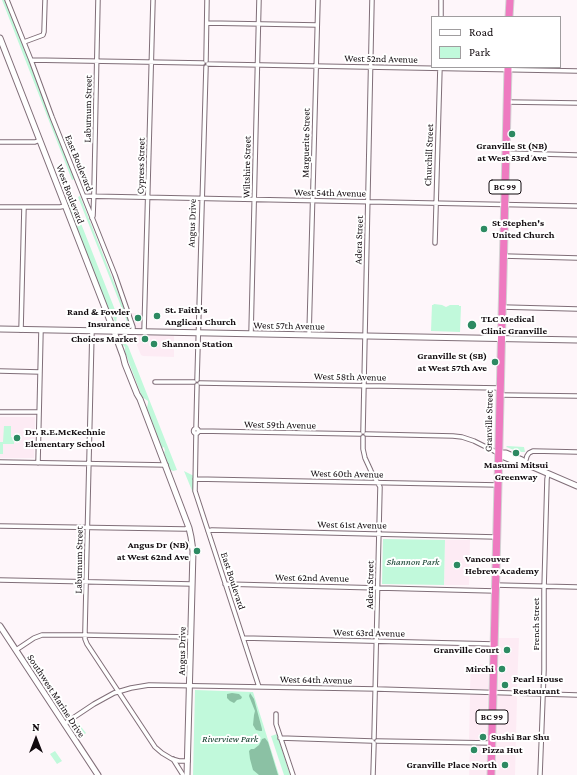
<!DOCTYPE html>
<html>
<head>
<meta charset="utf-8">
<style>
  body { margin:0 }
  #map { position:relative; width:577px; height:775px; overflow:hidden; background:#fef6fa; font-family:"Crimson Pro",serif }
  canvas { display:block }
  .legend { position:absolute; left:431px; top:16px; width:130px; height:52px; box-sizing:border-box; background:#fff; border:1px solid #a09d9f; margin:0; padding:5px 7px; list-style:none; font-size:12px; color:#110a0e }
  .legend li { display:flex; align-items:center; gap:8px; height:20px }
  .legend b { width:20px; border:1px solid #a09d9f }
  .north { position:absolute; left:16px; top:719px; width:40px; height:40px; -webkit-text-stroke:3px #fff; paint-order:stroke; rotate:0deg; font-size:11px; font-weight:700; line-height:16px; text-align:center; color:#110a0e }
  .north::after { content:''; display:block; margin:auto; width:14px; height:18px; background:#110a0e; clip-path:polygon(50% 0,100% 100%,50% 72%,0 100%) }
</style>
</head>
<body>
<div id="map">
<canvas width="577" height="775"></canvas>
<ul class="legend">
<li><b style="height:5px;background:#fff"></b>Road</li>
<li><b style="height:11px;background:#c1f9db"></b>Park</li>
</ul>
<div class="north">N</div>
</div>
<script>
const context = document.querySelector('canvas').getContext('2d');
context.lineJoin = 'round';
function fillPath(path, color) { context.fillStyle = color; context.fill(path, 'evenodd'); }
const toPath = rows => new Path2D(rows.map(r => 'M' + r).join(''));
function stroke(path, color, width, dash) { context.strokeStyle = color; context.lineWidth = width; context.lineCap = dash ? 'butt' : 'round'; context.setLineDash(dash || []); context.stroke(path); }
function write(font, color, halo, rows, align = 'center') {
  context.font = font + ' "Crimson Pro",serif'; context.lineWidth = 4; context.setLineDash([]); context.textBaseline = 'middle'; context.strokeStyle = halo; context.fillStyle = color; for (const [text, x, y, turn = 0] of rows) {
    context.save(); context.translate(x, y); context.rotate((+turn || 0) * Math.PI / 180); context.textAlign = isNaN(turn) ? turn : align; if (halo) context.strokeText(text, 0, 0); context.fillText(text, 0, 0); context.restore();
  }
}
fillPath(toPath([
  [131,313,143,313,143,328,141,329,137,329,136,328],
  [138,334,143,334,145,335,174,336,174,357,143,356,141,355,134,338,135,335],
  [0,417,35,417,34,458,0,458],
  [445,540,470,540,469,585,444,585],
  [499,638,519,638,517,688,516,690,499,690,498,689],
  [471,664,489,665,488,687,488,689,470,689],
  [470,695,486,695,488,697,487,738,486,740,470,740,469,739],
  [499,695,516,696,517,698,515,775,495,775,497,698],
  [470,746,485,746,487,747,487,775,469,775]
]), '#fdebf4');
fillPath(toPath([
  [2,0,5,0,75,179,72,180],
  [80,196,130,323,128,324,78,197],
  [69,198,71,198,117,315,116,324,111,312,110,313,72,216,70,214,67,206,68,204,66,199],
  [434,304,442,305,446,307,450,305,459,305,459,306,461,306,460,332,431,331,432,305,433,305],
  [120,338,128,346,177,470,173,471,169,469,164,452,165,451,164,447,162,448,147,408,148,403,148,401,142,397,125,352,125,347,122,344],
  [4,426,11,426,11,437,14,438,14,444,3,444,3,454,0,454,0,442,3,442],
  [507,446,524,447,525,452,518,452,509,448,506,447],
  [184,471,194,476,194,493,193,493],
  [383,539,445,540,444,585,382,584],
  [195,690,253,692,279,775,193,775],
  [78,723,86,733,81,737,74,726],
  [277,734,290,775,284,775,271,736],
  [55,751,62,761,57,764,50,754]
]), '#c1f9db');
fillPath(toPath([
  [232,693,239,694,242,697,241,699,237,700,234,703,230,701,227,698,227,694],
  [250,693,254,699,262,729,262,731,260,731,256,730,253,725,254,715,255,711,249,696],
  [265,738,268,742,278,775,259,775,253,770,250,759,249,751,251,749,254,749,259,745,262,739]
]), '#8bc1a4');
const street = toPath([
  [7,0,31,60,52,117,115,275,133,327,133,332],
  [441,17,441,0],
  [207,23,317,25],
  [24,42,43,35,44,32,45,0],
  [31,60,203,63],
  [206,61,207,0],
  [208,64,577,71],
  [507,102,577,103],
  [0,142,35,142,40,140],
  [506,153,577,155],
  [84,196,577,206],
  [0,207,60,207,65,206],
  [92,218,93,216,94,191,98,0],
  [435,243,440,67],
  [503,256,577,258],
  [502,307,577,309],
  [21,330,24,207],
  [92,331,85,630,85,639,87,644,155,747,162,753,172,759,179,761,188,761],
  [144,332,153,0],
  [251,334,259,0],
  [309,335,318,0],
  [0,371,40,372],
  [197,380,206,67],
  [155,382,194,382],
  [200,383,500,388],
  [501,395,577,396],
  [0,412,39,412],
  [196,428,197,385],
  '193.5 431a2.5 2.5 0 1 1 5 0a2.5 2.5 0 1 1-5 0Z',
  [199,431,360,434],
  [363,432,372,0],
  [196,433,195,491,259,687],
  [366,434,453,436,462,437,474,441,498,453],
  [363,437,363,449,365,458,371,471,380,487,374,738],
  [0,462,166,465],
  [38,463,41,330],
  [525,463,527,456,529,453,533,451,577,452],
  [195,479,498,485],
  [0,526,185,529,189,528],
  [208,531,212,530,496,537],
  [0,580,192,584],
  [225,584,495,591],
  [495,585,577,587],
  [243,638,494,644],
  [16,650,34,638,42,635,81,635,191,637],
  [276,714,276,724,293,775],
  [64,724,94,704,114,693,131,688,149,685,377,689,577,695],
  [280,738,372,741],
  [377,741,491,743],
  [173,759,183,775],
  [373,775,374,743],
  [540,775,544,670,544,590,547,479,548,474]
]);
const secondary = toPath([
  [0,38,112,326,123,356,125,364,137,394,140,399,189,528,191,537,193,551,187,775],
  [0,329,577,340],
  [498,453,504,457,521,464,526,464,577,486],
  [499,453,506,453,522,460,525,463],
  [0,626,98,775]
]);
const highway = toPath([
  [509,17,510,0],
  [491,775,508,67]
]);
stroke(street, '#806e78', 5.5);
stroke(secondary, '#806e78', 7);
stroke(highway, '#d4d3d4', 9);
stroke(street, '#fff', 3.5);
stroke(secondary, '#fff', 5);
stroke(highway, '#ee7ac0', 7);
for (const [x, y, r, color] of [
  [512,134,4,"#2d8a62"],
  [484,229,4,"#2d8a62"],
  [157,316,4,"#2d8a62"],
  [138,318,4,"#2d8a62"],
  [472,325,5,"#2d8a62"],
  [145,339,4,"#2d8a62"],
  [154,344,4,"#2d8a62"],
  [495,362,4,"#2d8a62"],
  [17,438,4,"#2d8a62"],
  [516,453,4,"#2d8a62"],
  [197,551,4,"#2d8a62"],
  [457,565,4,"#2d8a62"],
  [507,650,4,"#2d8a62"],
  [502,669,4,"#2d8a62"],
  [505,685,4,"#2d8a62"],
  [483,737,4,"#2d8a62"],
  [474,750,4,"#2d8a62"],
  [505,765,4,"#2d8a62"]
]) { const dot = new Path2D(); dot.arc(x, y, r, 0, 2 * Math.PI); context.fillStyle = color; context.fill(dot); stroke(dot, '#fff', 1.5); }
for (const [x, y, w] of [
  [505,187,32],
  [492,717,32]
]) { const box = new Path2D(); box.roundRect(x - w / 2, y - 7, w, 14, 3); context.fillStyle = '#fff'; context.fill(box); stroke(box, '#110a0e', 1); }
write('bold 9px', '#110a0e', null, [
  ["BC 99",505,187],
  ["BC 99",492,717]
]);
write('10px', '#110a0e', '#fff', [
  ["West 52nd Avenue",381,59,1],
  ["Laburnum Street",88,109,-89],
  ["Marguerite Street",306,143,-89],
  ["Churchill Street",429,155,-88],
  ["East Boulevard",79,163,68],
  ["Cypress Street",141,166,-89],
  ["Wiltshire Street",247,167,-89],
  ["West 54th Avenue",330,193,1],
  ["West Boulevard",70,194,69],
  ["Angus Drive",192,223,-88],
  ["Adera Street",359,240,-88],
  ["West 57th Avenue",289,326,1],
  ["West 58th Avenue",350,377,1],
  ["Granville Street",489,421,-89],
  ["West 59th Avenue",280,425,1],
  ["West 60th Avenue",347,474,1],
  ["West 61st Avenue",352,525,1],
  ["Laburnum Street",79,560,-89],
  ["West 62nd Avenue",312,578,1],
  ["East Boulevard",233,581,72],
  ["Adera Street",370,585,-89],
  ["French Street",536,624,-90],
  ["West 63rd Avenue",369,633,1],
  ["Angus Drive",182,651,-89],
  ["West 64th Avenue",316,680,1],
  ["Southwest Marine Drive",56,696,57]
]);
write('bold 10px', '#110a0e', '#fff', [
  ["Granville St (NB)",512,146,"center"],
  ["at West 53rd Ave",512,158,"center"],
  ["St Stephen's",492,223],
  ["United Church",492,235],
  ["St. Faith's",165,310],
  ["Anglican Church",165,322],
  ["Rand & Fowler",130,312,"right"],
  ["Insurance",130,324,"right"],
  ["TLC Medical",481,319],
  ["Clinic Granville",481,331],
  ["Choices Market",137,339,"right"],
  ["Shannon Station",162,344],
  ["Granville St (SB)",487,356,"right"],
  ["at West 57th Ave",487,368,"right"],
  ["Dr. R.E.McKechnie",25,432],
  ["Elementary School",25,444],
  ["Masumi Mitsui",516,465,"center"],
  ["Greenway",516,477,"center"],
  ["Angus Dr (NB)",189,545,"right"],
  ["at West 62nd Ave",189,557,"right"],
  ["Vancouver",465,559],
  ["Hebrew Academy",465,571],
  ["Granville Court",499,650,"right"],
  ["Mirchi",494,669,"right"],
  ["Pearl House",513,679],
  ["Restaurant",513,691],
  ["Sushi Bar Shu",491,737],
  ["Pizza Hut",482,750],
  ["Granville Place North",497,765,"right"]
], 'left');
write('italic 10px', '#043320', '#fff', [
  ["Shannon Park",413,562],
  ["Riverview Park",230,739]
]);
</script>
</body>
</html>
